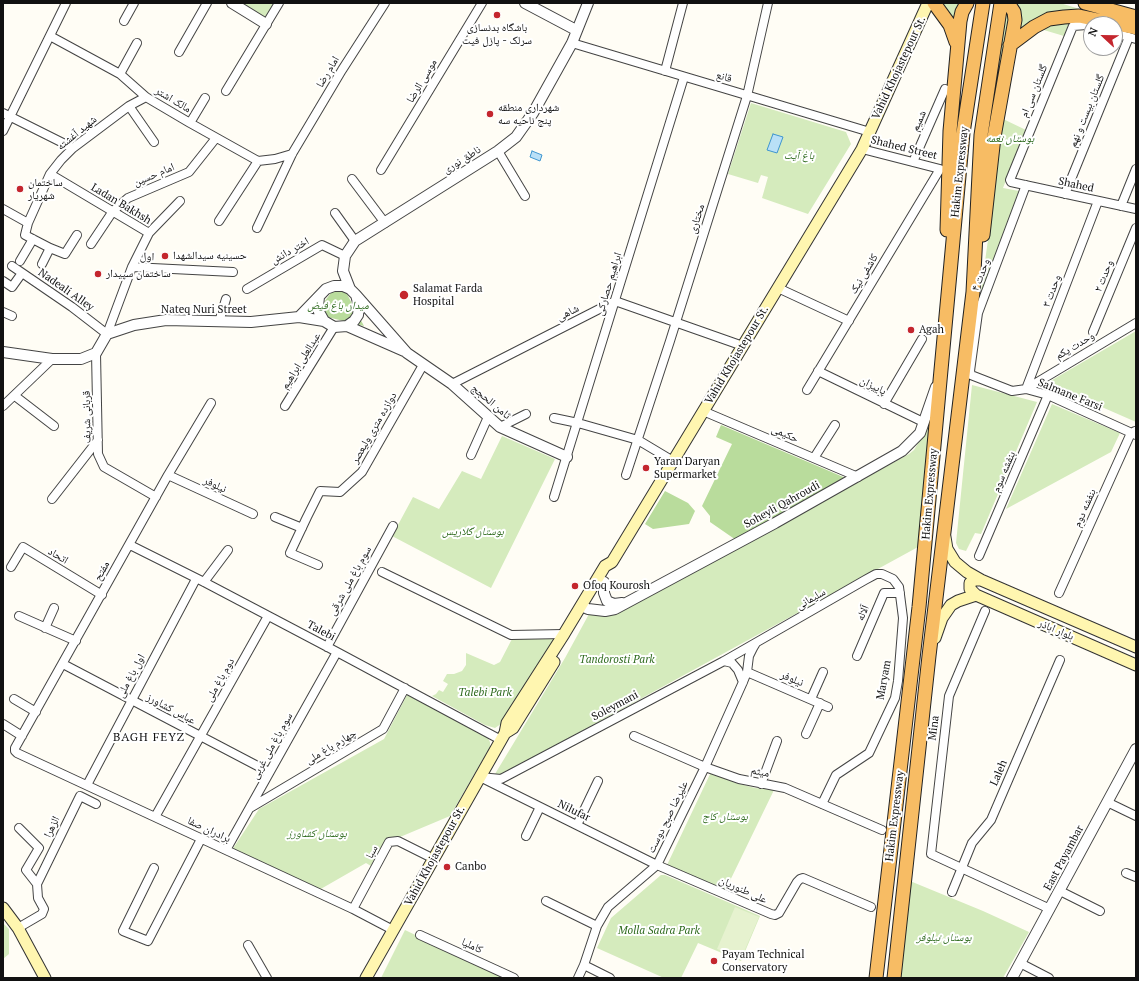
<!DOCTYPE html>
<html>
<head>
<meta charset="utf-8">
<style>
  body { margin:0 }
  #map { position:relative; width:1139px; height:981px; overflow:hidden; background:#fffdf5; font-family:"PT Serif",serif }
  canvas { display:block }
  .frame { position:absolute; inset:0; border:4px solid #111; pointer-events:none }
  .north { position:absolute; left:1083px; top:16px; width:40px; height:40px; box-sizing:border-box; background:#fff; border:1px solid #a0a0a0; border-radius:50%; rotate:292deg; font-size:11px; font-weight:700; line-height:16px; text-align:center; color:#111 }
  .north::after { content:''; display:block; margin:auto; width:14px; height:18px; background:#c4262e; clip-path:polygon(50% 0,100% 100%,50% 72%,0 100%) }
</style>
</head>
<body>
<div id="map">
<canvas width="1139" height="981"></canvas>
<div class="frame"></div>
<div class="north">N</div>
</div>
<script>
const context = document.querySelector('canvas').getContext('2d');
context.lineJoin = 'round';
function fillPath(path, color) { context.fillStyle = color; context.fill(path, 'evenodd'); }
const toPath = rows => new Path2D(rows.map(r => 'M' + r).join(''));
function stroke(path, color, width, dash) { context.strokeStyle = color; context.lineWidth = width; context.lineCap = dash ? 'butt' : 'round'; context.setLineDash(dash || []); context.stroke(path); }
function write(font, color, halo, rows, align = 'center') {
  context.font = font + ' "PT Serif","Noto Naskh Arabic",serif'; context.lineWidth = 4; context.setLineDash([]); context.textBaseline = 'middle'; context.strokeStyle = halo; context.fillStyle = color; for (const [text, x, y, turn = 0] of rows) {
    context.save(); context.translate(x, y); context.rotate((+turn || 0) * Math.PI / 180); context.textAlign = isNaN(turn) ? turn : align; if (halo) context.strokeText(text, 0, 0); context.fillText(text, 0, 0); context.restore();
  }
}
fillPath(toPath([
  [239,3,274,3,265,18],
  [938,3,960,3,956,9,955,21],
  [1014,3,1060,3,1086,11,1076,12,1015,37],
  [1006,5,1010,11,1003,58,993,80],
  [1071,19,1064,36,1037,28],
  [751,103,846,132,851,144,808,214,762,198,768,177,761,175,758,183,728,174],
  [1001,118,1026,130,1003,188,1019,191,980,298,990,225],
  [1136,331,1136,422,1047,383],
  [972,385,1037,402,981,534,975,533,966,551,959,549,956,543],
  [1052,404,1120,433,1111,452,1006,509],
  [932,407,918,547,505,773,499,775,495,774,565,658,589,614,605,615,786,521,909,454,914,450,920,440],
  [502,436,555,459,491,588,392,536,413,497,439,509,462,471,481,479],
  [513,637,556,639,504,722,495,728,485,725,432,696,436,694,439,690,443,692,448,684,443,681,447,674,454,674,462,671,466,665,466,653,494,665,500,662],
  [408,693,488,738,490,742,490,747,450,816,400,837,388,838,379,850,371,866,366,863,319,890,232,850,259,809,384,739],
  [711,772,736,783,755,788,774,790,725,891,667,865],
  [661,875,665,875,760,916,741,961,698,943,681,978,664,978,597,948,611,918],
  [910,881,983,911,1029,932,1003,978,898,978],
  [3,923,9,929,9,954,3,959],
  [405,930,505,978,381,978]
]), '#d5ebbd');
fillPath(toPath([
  [340,281,364,326,315,314],
  [721,425,848,479,736,540,710,522,710,516,702,506,732,444,716,437],
  [665,491,688,503,695,511,689,524,653,529,645,524]
]), '#b9dc9c');
fillPath(toPath([
  [735,907,759,917,741,959,717,949]
]), '#e6f2cf');
const water = toPath([
  [773,134,783,137,777,153,767,150,773,134],
  [532,151,542,155,540,161,530,157,532,151]
]);
fillPath(water, '#b9e0f7');
stroke(water, '#3f96cf', 1);
const minor = toPath([
  [124,21,134,3],
  [1091,26,1087,25,1073,26,1010,180,1011,182,1136,209],
  [1115,33,1136,39],
  [50,36,120,74,146,97,190,123,258,161,275,159,292,154],
  [572,43,870,132],
  [179,52,207,3],
  [665,71,683,3],
  [120,74,137,43],
  [226,91,279,3],
  [129,106,154,142],
  [3,113,73,148],
  [190,123,205,98],
  [3,131,66,3],
  [498,151,525,196],
  [913,162,945,89],
  [381,170,482,3],
  [50,174,149,233],
  [352,179,385,223],
  [1026,185,978,313,970,371,971,375,1012,391,1026,389,1048,395,1136,435],
  [1065,194,1129,37],
  [1121,206,1136,169],
  [3,209,28,223],
  [335,213,355,241],
  [219,221,258,161],
  [257,228,292,154,342,70,385,3],
  [77,235,65,254,50,248,25,235,28,223,50,174,61,160,73,148,129,106,146,97],
  [91,244,113,211,128,198,189,172,216,138],
  [20,261,33,239],
  [42,264,50,248],
  [12,266,72,307,107,334,132,267,149,233,180,201],
  [132,267,233,272],
  [3,281,12,287,22,273],
  [778,288,849,321],
  [247,289,322,245,345,256],
  [3,312,12,316],
  [219,322,226,299],
  [1093,332,1136,228],
  [96,353,98,454,104,467,156,497],
  [818,371,919,420],
  [452,384,615,301,743,346],
  [1026,389,1098,201],
  [1026,389,1136,323],
  [807,390,940,169,862,149],
  [15,396,54,426],
  [211,403,168,475,15,748,15,751,17,753,353,909,393,930],
  [884,404,922,339],
  [3,406,52,359],
  [285,406,334,327],
  [703,411,858,477],
  [554,418,578,423,638,440,673,461],
  [500,427,526,414],
  [471,455,488,417],
  [814,458,835,425],
  [168,475,253,514],
  [626,475,670,341,747,96,768,3],
  [554,497,684,77],
  [52,499,98,440],
  [275,517,302,528],
  [307,517,290,553,318,565],
  [305,521,320,491,340,492,362,472,423,365],
  [130,545,204,582,337,652,501,740],
  [979,556,1048,395],
  [11,567,23,547,102,595],
  [382,572,511,635,564,634],
  [204,582,228,550],
  [1059,593,1131,433,1135,431],
  [985,611,949,696,931,854,1050,909],
  [19,616,76,641],
  [45,628,54,608],
  [327,647,393,526],
  [857,656,884,593,900,593],
  [724,661,732,663,738,670,743,682],
  [63,664,269,772],
  [747,672,828,707],
  [14,699,36,712],
  [811,699,823,672],
  [3,724,22,736],
  [806,734,820,703],
  [634,736,705,767,739,779,785,788,882,830],
  [480,777,501,779,724,661,865,580,876,574,882,574,893,579,899,587,903,618,898,681,895,698,869,753,836,775,822,804],
  [484,779,657,865,771,914,775,915,779,913,797,882,800,879,803,878,871,907],
  [761,784,777,741],
  [87,785,196,579],
  [1107,802,1136,816],
  [250,808,383,729,405,688],
  [155,817,268,616],
  [577,825,598,781],
  [526,836,540,807],
  [226,850,337,652],
  [154,868,123,931,148,941,201,839],
  [1126,873,1136,877],
  [37,884,80,796,96,804],
  [1060,891,1100,911],
  [952,892,972,843,991,820,1060,660],
  [546,901,597,926],
  [353,909,389,842,398,841,428,856],
  [18,928,42,914,44,909,38,898,37,884,26,870,39,848,19,828],
  [420,935,514,978],
  [248,945,267,978],
  [1020,963,1049,978],
  [584,965,610,978],
  [578,978,584,965,597,926,608,907,657,865,705,767,743,682,747,672,749,656,753,648,756,643]
]);
const tertiary = toPath([
  [232,3,266,24],
  [525,3,576,30],
  [350,289,343,271,345,256,355,241,498,151,516,137,533,113,572,43,588,3],
  [356,295,407,353,452,384,500,427,567,457],
  [299,317,326,289,334,286,343,286,350,289,356,295,359,306,358,315,354,321,347,326,334,327,324,321,319,312,318,306,319,297],
  [347,326,404,351],
  [3,352,52,359,81,359,96,353,107,334,134,325,166,320,251,322,299,317,324,321],
  [604,582,604,593,607,601,614,604,622,603],
  [581,606,588,609,605,611,615,609,775,523,902,451,920,433,936,387],
  [1012,978,1136,749]
]);
const secondary = toPath([
  [945,537,947,549,955,562,967,572,981,580,1136,647],
  [981,580,974,580,970,583,970,589,976,595,1136,665],
  [935,638,942,618,951,605,958,601,976,595],
  [505,733,513,728,554,662],
  [3,908,18,928,45,978],
  [366,978,505,733,507,723,564,634,605,566,612,562,862,149,928,3]
]);
const trunk = toPath([
  [934,3,950,25,956,42],
  [1085,3,1136,17],
  [1010,45,1034,27,1049,19,1064,17,1079,16,1136,28],
  [947,230,950,131,960,21,962,12,967,3],
  [983,235,994,137,1015,20,1014,12,1008,3],
  [876,978,919,607,963,133,983,3],
  [894,978,929,656,973,292,981,135,1001,3]
]);
stroke(minor, '#444', 10);
stroke(tertiary, '#444', 12);
stroke(secondary, '#333', 13);
stroke(trunk, '#222', 15);
stroke(minor, '#fff', 8);
stroke(tertiary, '#fff', 10);
stroke(secondary, '#fff6b0', 11);
stroke(trunk, '#f7bc64', 13);
for (const [x, y, r, color] of [
  [497,15,4,"#c4262e"],
  [490,114,4,"#c4262e"],
  [20,189,4,"#c4262e"],
  [165,256,4,"#c4262e"],
  [98,274,4,"#c4262e"],
  [404,295,5,"#c4262e"],
  [911,330,4,"#c4262e"],
  [646,468,4,"#c4262e"],
  [575,586,4,"#c4262e"],
  [447,867,4,"#c4262e"],
  [714,961,4,"#c4262e"]
]) { const dot = new Path2D(); dot.arc(x, y, r, 0, 2 * Math.PI); context.fillStyle = color; context.fill(dot); stroke(dot, '#fff', 1.5); }
write('11px', '#111', '#fff', [
  ["باشگاه بدنسازی",497,28,"center"],
  ["سرلک - پازل فیت",497,41,"center"],
  ["شهرداری منطقه",498,108],
  ["پنج ناحیه سه",498,121],
  ["ساختمان",28,183],
  ["شهریار",28,196],
  ["حسینیه سیدالشهدا",173,256],
  ["ساختمان سپیدار",106,274],
  ["Salamat Farda",413,289],
  ["Hospital",413,302],
  ["Agah",919,330],
  ["Yaran Daryan",654,462],
  ["Supermarket",654,475],
  ["Ofoq Kourosh",583,586],
  ["Canbo",455,867],
  ["Payam Technical",722,955],
  ["Conservatory",722,968]
], 'left');
write('11px', '#111', '#fff', [
  ["Vahid Khojastepour St.",899,68,-65],
  ["امام رضا",328,72,-59],
  ["قانع",724,77,17],
  ["موسی الرضا",422,81,-59],
  ["گلستان سی ام",1034,91,-68],
  ["مالک اشتر",173,100,31],
  ["گلستان بیست و نهم",1087,111,-68],
  ["شمیم",919,121,-66],
  ["شهید آغشته",77,133,-39],
  ["Shahed Street",904,148,14],
  ["ناطق نوری",462,160,-32],
  ["Hakim Expressway",960,172,-84],
  ["امام حسین",154,175,-23],
  ["Shahed",1076,185,12],
  ["Ladan Bakhsh",121,204,31],
  ["مختاری",697,219,-73],
  ["اختر دانش",290,251,-30],
  ["اول",147,257,2],
  ["کاشفی نیک",864,274,-59],
  ["وحدت ۴",981,275,-69],
  ["وحدت ۲",1104,276,-68],
  ["ابراهیم حصارکی",609,284,-73],
  ["Nadeali Alley",66,290,35],
  ["وحدت ۳",1052,291,-69],
  ["Nateq Nuri Street",204,310],
  ["شاهی",568,313,-27],
  ["وحدت یکم",1075,346,-31],
  ["Vahid Khojastepour St.",737,355,-59],
  ["عبدالعلی ابراهیم",301,361,-58],
  ["پاییزان",873,386,26],
  ["Salmane Farsi",1070,395,22],
  ["ثامن الحجج",491,402,40],
  ["قربانی شریف",87,417,-91],
  ["دوازده متری ولیعصر",374,428,-60],
  ["حکیمی",785,434,23],
  ["بنفشه سوم",1004,472,-67],
  ["نیلوفر",215,485,25],
  ["Hakim Expressway",930,494,-85],
  ["Soheyli Qahroudi",782,505,-29],
  ["بنفشه دوم",1085,508,-66],
  ["اتحاد",58,556,31],
  ["مفتح",102,571,-61],
  ["سوم باغ ملی شرقی",350,581,-61],
  ["سلیمانی",811,599,-30],
  ["آلاله",863,613,-67],
  ["بلوار اباذر",1056,630,23],
  ["Talebi",321,631,28],
  ["اول باغ ملی",131,676,-62],
  ["نیلوفر",792,679,23],
  ["دوم باغ ملی",220,680,-61],
  ["Maryam",884,680,-80],
  ["Soleymani",615,706,-28],
  ["عباس کشاورز",171,709,28],
  ["Mina",934,728,-83],
  ["سوم باغ ملی غربی",272,746,-61],
  ["چهارم باغ ملی",331,747,-31],
  ["میثم",760,772,11],
  ["Laleh",999,773,-67],
  ["Nilufar",574,811,26],
  ["Hakim Expressway",895,816,-83],
  ["علیرضا صبح دوست",668,817,-64],
  ["الزهرا",52,827,-64],
  ["برادران صفا",209,830,25],
  ["سبا",372,852,-62],
  ["Vahid Khojastepour St.",435,856,-61],
  ["East Payambar",1064,858,-62],
  ["علی طنوریان",743,890,24],
  ["کاملیا",472,946,25]
]);
write('italic 11px', '#2f6b1f', '#fff', [
  ["بوستان نغمه",1010,139],
  ["باغ آیت",799,156],
  ["میدان باغ فیض",338,306],
  ["بوستان گلاریس",473,532],
  ["Tandorosti Park",617,660],
  ["Talebi Park",485,693],
  ["بوستان کاج",725,817],
  ["بوستان کشاورز",317,834],
  ["Molla Sadra Park",659,931],
  ["بوستان نیلوفر",944,938]
]);
context.letterSpacing = '1px';
write('12px', '#111', '#fff', [
  ["BAGH FEYZ",149,738]
]);
context.letterSpacing = '0px';
</script>
</body>
</html>
